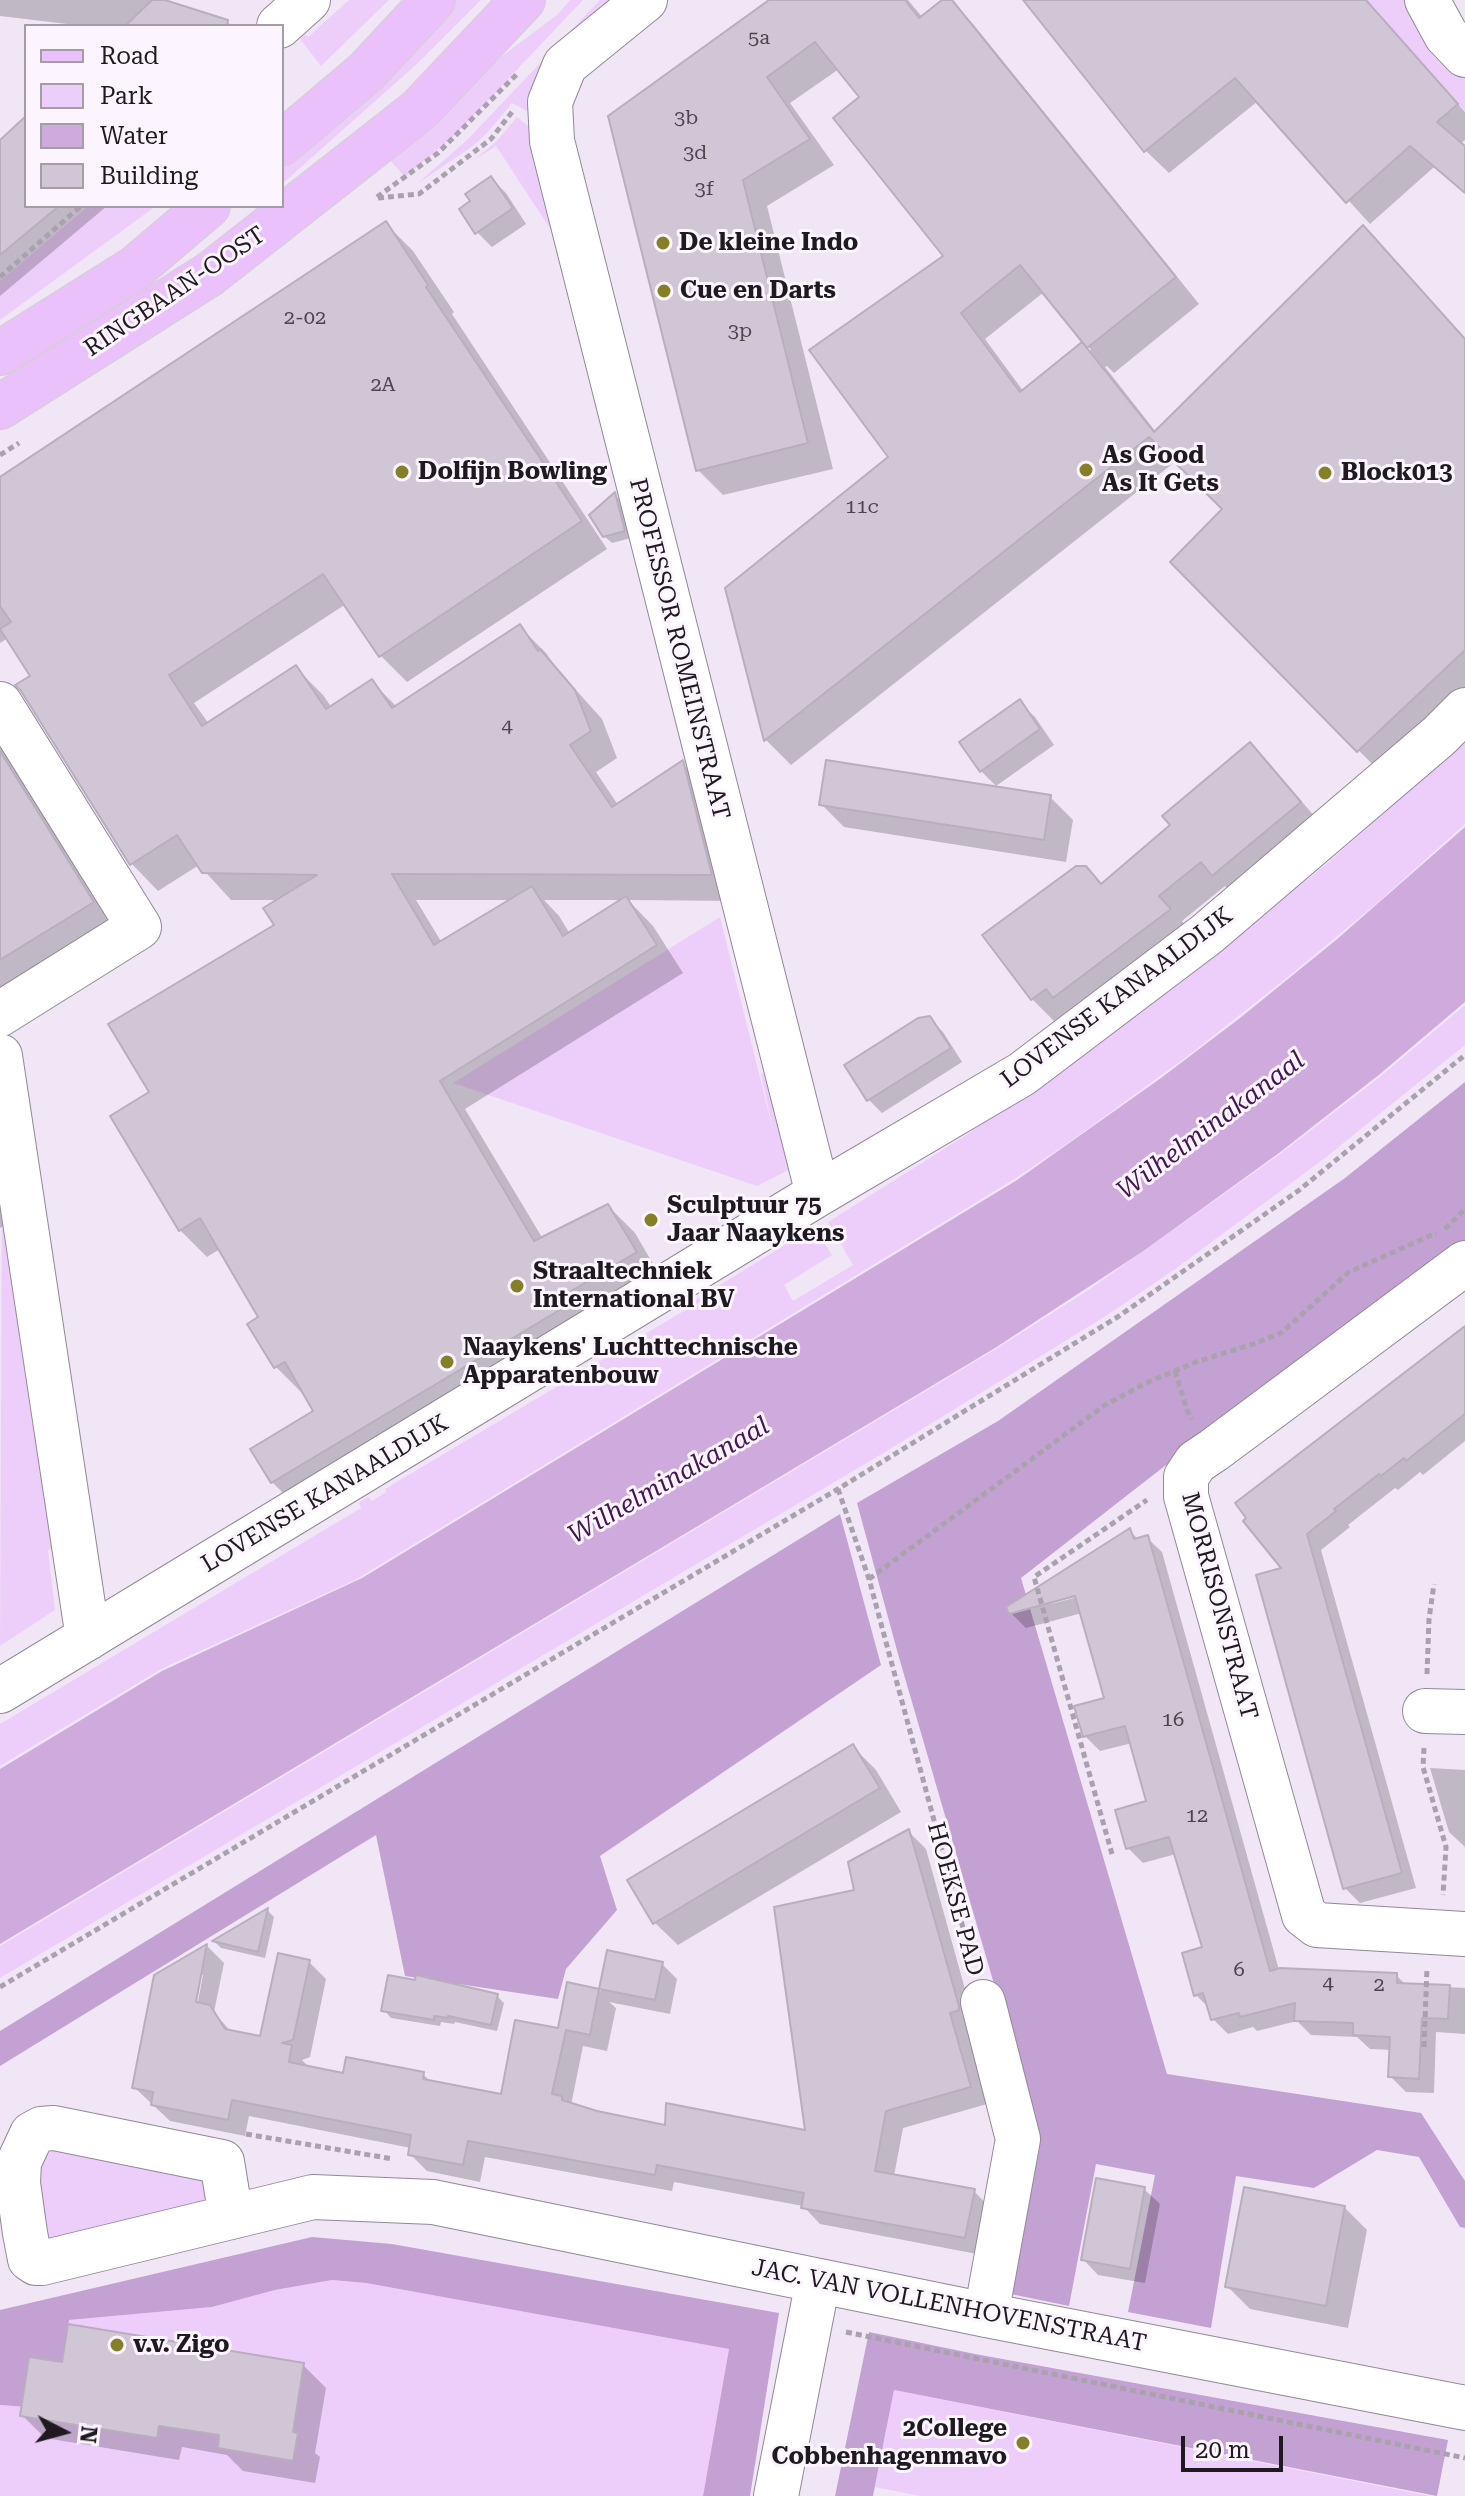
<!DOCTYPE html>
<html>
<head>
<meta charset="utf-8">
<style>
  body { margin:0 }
  #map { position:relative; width:1465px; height:2496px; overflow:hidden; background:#f1e6f6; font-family:"Roboto Serif",serif }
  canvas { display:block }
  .legend { position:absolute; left:24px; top:24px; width:260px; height:184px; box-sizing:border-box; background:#fcf5ff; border:2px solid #a39da5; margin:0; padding:10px 14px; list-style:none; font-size:24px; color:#1e1a1f }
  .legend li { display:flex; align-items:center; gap:16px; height:40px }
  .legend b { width:40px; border:2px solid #a39da5 }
  .north { position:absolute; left:24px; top:2392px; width:80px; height:80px; -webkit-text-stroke:6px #fcf5ff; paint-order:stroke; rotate:96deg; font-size:22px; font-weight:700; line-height:32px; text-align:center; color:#1e1a1f }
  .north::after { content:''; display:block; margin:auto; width:28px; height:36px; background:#1e1a1f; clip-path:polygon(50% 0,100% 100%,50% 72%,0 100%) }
  .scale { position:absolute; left:1181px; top:2436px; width:102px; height:36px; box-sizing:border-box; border:4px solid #1e1a1f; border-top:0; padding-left:10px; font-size:24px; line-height:28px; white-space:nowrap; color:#1e1a1f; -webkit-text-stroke:6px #fcf5ff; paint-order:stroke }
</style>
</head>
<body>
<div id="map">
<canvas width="1465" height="2496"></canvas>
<ul class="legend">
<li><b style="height:10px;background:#eac1fb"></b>Road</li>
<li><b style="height:22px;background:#edcefb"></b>Park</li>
<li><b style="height:22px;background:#ceabdc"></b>Water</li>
<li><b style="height:22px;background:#d1c6d6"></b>Building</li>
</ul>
<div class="north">N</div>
<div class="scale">20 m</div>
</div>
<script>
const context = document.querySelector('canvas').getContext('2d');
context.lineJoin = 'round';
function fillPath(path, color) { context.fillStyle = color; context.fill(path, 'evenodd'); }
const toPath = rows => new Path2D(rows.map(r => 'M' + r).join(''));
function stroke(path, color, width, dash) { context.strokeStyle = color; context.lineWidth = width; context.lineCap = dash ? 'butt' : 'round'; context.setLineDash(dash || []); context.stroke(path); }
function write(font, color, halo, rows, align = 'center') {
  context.font = font + ' "Roboto Serif",serif'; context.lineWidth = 6; context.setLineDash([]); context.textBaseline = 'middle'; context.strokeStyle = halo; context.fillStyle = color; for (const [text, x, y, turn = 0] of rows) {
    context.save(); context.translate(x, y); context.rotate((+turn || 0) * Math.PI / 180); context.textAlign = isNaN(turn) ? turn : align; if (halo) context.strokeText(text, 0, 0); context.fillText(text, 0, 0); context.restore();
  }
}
fillPath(toPath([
  [349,0,389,0,321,66,300,39,305,34,308,37],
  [438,0,481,0,418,63,282,184,282,148],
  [570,0,583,0,456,134,405,177,389,159,502,56,557,15],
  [600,0,611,0,534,115,512,103,487,133,473,146,417,184,468,139],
  [1367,0,1414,0,1465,64,1465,111],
  [517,117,532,129,553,233,496,146,473,161,497,141],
  [88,206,156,206,0,320,0,281],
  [1465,740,1465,824,1376,904,1289,976,1189,1055,1075,1138,1016,1178,355,1580,161,1669,0,1766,0,1724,361,1508,359,1502,368,1497,372,1501,386,1492,385,1489,687,1309,686,1306,814,1227,832,1255,784,1285,793,1301,853,1265,828,1222,963,1137,1061,1070,1164,995,1330,861],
  [720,917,774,1134,761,1074,787,1068,810,1159,757,1186,453,1083],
  [1465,1005,1465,1045,1325,1158,1178,1267,1109,1314,885,1452,0,1978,0,1946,996,1349,1090,1289,1280,1154,1381,1076],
  [2,1184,32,1423,39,1423,55,1548,48,1550,55,1610,0,1646],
  [62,2143,197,2164,215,2201,40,2242,36,2168,44,2157],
  [332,2280,366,2283,729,2349,703,2496,0,2496,0,2405,54,2409,60,2381,68,2320,212,2307,275,2290],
  [894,2390,1430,2496,920,2496,875,2487]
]), '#edcefb');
fillPath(toPath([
  [1465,1082,1465,1246,1193,1444,1021,1578,1167,2074,1421,2113,1465,2181,1465,2228,1460,2227,1419,2157,1377,2150,1314,2188,1236,2176,1211,2328,1128,2312,1155,2175,1096,2164,1069,2306,1006,2293,1040,2142,898,1654,857,1503,998,1421,1345,1178],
  [840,1514,881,1665,600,1856,617,1910,566,1969,558,1999,405,1976,376,1835,0,2066,0,2031],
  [312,2237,392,2244,779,2313,750,2496,703,2496,729,2349,366,2283,332,2280,275,2290,212,2307,69,2320,54,2409,0,2405,0,2310],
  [869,2332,975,2354,1448,2440,1437,2496,894,2390,873,2496,835,2496]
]), '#c4a1d3');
fillPath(toPath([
  [1465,827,1465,1002,1380,1074,1279,1153,1142,1252,995,1348,0,1944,0,1769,162,1671,362,1578,1017,1180,1161,1078,1240,1018,1336,940]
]), '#ceabdc');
fillPath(toPath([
  [0,0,154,0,237,26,84,26,0,16],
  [772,0,908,0,923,18,946,0,950,0,973,24,1199,304,1114,373,1107,366,1105,367,1156,432,1363,228,1465,339,1465,699,1384,776,1173,562,1224,509,1176,461,791,765,766,740,728,588,891,458,946,256,862,98,839,69,790,103,834,165,767,206,833,469,723,495,698,470,610,117],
  [1044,292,1091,350,1024,392,985,339],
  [1025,0,1366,0,1465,112,1465,140,1460,144,1465,149,1465,193,1434,167,1370,224,1258,101,1169,173,1146,151],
  [26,118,26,206,107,206,0,296,0,142],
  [491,178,506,193,526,224,492,247,477,232,472,202],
  [386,224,413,251,454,312,452,314,607,549,407,682,380,655,346,604,194,703,209,724,296,668,323,695,332,708,372,682,397,707,519,626,546,653,557,669,602,719,617,758,596,772,618,805,682,763,709,789,737,901,628,900,653,926,683,973,465,1109,543,1239,608,1206,635,1233,662,1279,299,1509,272,1482,316,1411,305,1392,303,1394,276,1367,261,1318,220,1249,207,1257,180,1230,152,1093,276,926,280,900,231,900,199,865,158,891,132,864,33,676,8,638,0,643,0,478],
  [416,900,513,900,442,943],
  [544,900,623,900,570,934,559,916],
  [615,495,622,502,631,538,612,543,604,536],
  [1019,702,1035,717,1054,745,996,786,981,771],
  [0,722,120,930,0,1003],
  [1250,745,1274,770,1324,827,1238,899,1225,886,1182,921,1193,935,1057,1024,1032,999,985,936,1102,886,1173,826],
  [1050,797,1073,820,1066,862,844,827,821,804],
  [929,1018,943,1032,962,1062,882,1113,869,1100,847,1066],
  [0,1168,21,1216,0,1228],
  [1465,1326,1465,1441,1423,1475,1420,1472,1398,1490,1395,1488,1348,1525,1350,1527,1321,1550,1416,1888,1360,1903,1345,1888,1284,1569,1246,1521],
  [1130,1531,1139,1540,1147,1538,1162,1552,1279,1970,1396,1975,1406,1985,1465,1988,1465,2034,1436,2032,1434,2093,1406,2092,1391,2077,1392,2050,1370,2049,1357,2037,1311,2035,1297,2021,1257,2031,1253,2027,1228,2034,1213,2019,1210,2009,1196,1995,1205,1948,1176,1854,1143,1863,1128,1848,1149,1802,1132,1743,1100,1751,1085,1736,1106,1699,1082,1613,1026,1628,1011,1613],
  [1084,1591,1085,1595,1051,1604,1057,1599],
  [853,1747,876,1770,901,1812,678,1945,655,1923],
  [1430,1768,1465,1770,1465,1847,1449,1832],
  [909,1832,926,1849,975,2025,976,2027,967,2030,987,2104,903,2128,894,2176,974,2191,991,2209,982,2255,820,2224,803,2206,674,2182,672,2191,485,2157,480,2182,427,2171,410,2154,411,2148,249,2116,245,2136,170,2121,134,2087,156,1976,207,1946,224,1963,214,2012,232,2033,262,2038,309,1962,326,1979,310,2057,302,2060,308,2066,344,2075,423,2074,432,2083,502,2097,559,2030,568,1985,601,1991,608,1953,662,1964,677,1979,670,2014,609,2002,616,2008,607,2051,583,2046,571,2105,667,2127,808,2132,857,1892],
  [199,1975,203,1975,196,2012,192,2012],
  [268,1911,274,1917,265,1958,221,1948,215,1942],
  [497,1996,504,2003,497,2031,455,2022,454,2024,441,2022,440,2026,391,2018,384,2010],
  [1144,2189,1160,2204,1145,2283,1098,2275,1083,2259],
  [1344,2207,1367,2230,1348,2328,1250,2309,1227,2286],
  [63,2365,303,2365,326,2388,315,2453,320,2457,315,2483,243,2471,227,2455,182,2447,179,2460,45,2438,22,2415]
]), '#0003');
const building = toPath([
  [152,0,165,0,228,20,227,26,125,26,152,0],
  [769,0,905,0,919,18,942,0,952,0,1176,277,1087,348,1020,265,961,313,1020,392,1082,342,1154,432,1363,225,1465,339,1465,650,1357,752,1170,562,1222,509,1149,437,764,741,725,588,888,457,809,350,943,256,833,118,859,97,815,42,767,77,810,139,743,180,808,443,696,471,608,116,769,0],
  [1023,0,1366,0,1458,104,1437,122,1465,146,1465,193,1410,146,1346,203,1235,78,1144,152,1023,0],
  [26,116,26,206,59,206,0,255,0,140,26,116],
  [491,176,513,208,475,234,459,209,470,201,465,194,491,176],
  [386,221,428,285,426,287,582,521,379,657,323,574,169,675,202,726,296,665,326,709,372,679,392,708,520,624,538,651,540,649,575,690,591,731,570,745,612,807,683,760,712,875,392,874,434,945,532,886,563,936,626,896,657,945,440,1081,534,1241,608,1204,637,1252,568,1293,573,1302,271,1483,250,1449,313,1411,285,1362,274,1368,247,1324,258,1317,200,1218,179,1231,110,1116,149,1092,108,1024,274,925,263,908,317,875,202,873,177,835,130,865,21,691,15,685,30,676,0,629,11,622,0,606,0,477,386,221],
  [615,492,625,531,603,537,589,515,615,492],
  [1020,699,1040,729,980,772,959,742,1020,699],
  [1250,742,1301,802,1212,876,1201,862,1159,896,1171,909,1053,998,1046,989,1031,1000,982,935,1076,866,1086,866,1101,884,1170,825,1162,816,1250,742],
  [0,751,94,902,0,960,0,751],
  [826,760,1051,795,1044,840,819,805,826,760],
  [930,1016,951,1048,867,1101,844,1065,918,1018,930,1016],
  [1465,1326,1465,1414,1406,1461,1404,1458,1381,1476,1379,1474,1334,1509,1336,1511,1307,1534,1402,1873,1343,1889,1256,1575,1281,1568,1243,1521,1246,1518,1235,1503,1465,1326],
  [1130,1528,1134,1539,1148,1535,1270,1971,1280,1968,1397,1973,1397,1983,1450,1985,1448,2019,1422,2018,1419,2079,1388,2077,1390,2037,1353,2035,1353,2023,1294,2021,1295,2003,1240,2017,1239,2013,1211,2020,1203,1993,1194,1996,1182,1953,1202,1947,1169,1837,1126,1849,1115,1810,1146,1801,1125,1726,1083,1737,1074,1706,1104,1698,1075,1596,1009,1614,1006,1607,1130,1528],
  [853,1744,880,1788,653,1924,627,1880,853,1744],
  [909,1829,959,2006,959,2010,950,2013,971,2087,886,2111,875,2171,975,2189,965,2238,801,2208,804,2193,657,2165,655,2175,468,2141,463,2165,408,2155,411,2135,232,2100,228,2120,151,2105,153,2092,132,2088,154,1975,207,1944,196,2002,210,2005,225,2029,260,2036,278,1953,310,1960,293,2040,282,2043,292,2045,289,2062,343,2073,346,2057,424,2072,423,2079,501,2094,515,2020,558,2028,567,1982,599,1989,590,2035,566,2030,552,2094,562,2096,562,2100,597,2111,665,2125,666,2103,805,2130,774,1907,854,1890,848,1862,909,1829],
  [268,1908,258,1952,212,1941,268,1908],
  [607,1950,663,1962,655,2000,599,1989,607,1950],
  [388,1975,415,1980,416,1975,498,1994,491,2025,448,2016,448,2018,434,2016,434,2020,381,2011,388,1975],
  [1096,2178,1145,2187,1130,2269,1081,2260,1096,2178],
  [1244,2187,1345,2206,1326,2306,1225,2287,1244,2187],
  [68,2324,304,2363,293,2432,298,2433,293,2461,218,2448,219,2435,159,2426,157,2438,20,2416,29,2357,62,2362,68,2324]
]);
fillPath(building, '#d1c6d6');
stroke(building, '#b9aebd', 2);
const minor = toPath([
  [645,0,565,65,550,102,552,141,818,1194],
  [1427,0,1446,35,1465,55],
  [279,26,308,0],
  [0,704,139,927,0,1014],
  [0,1056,88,1638],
  [1465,1263,1214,1450,1196,1462,1186,1477,1186,1496,1304,1915,1317,1925,1465,1934],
  [0,1691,818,1194,1022,1074,1207,934,1439,736,1465,710],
  [1425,1711,1465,1712],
  [983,2002,1018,2139,986,2315],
  [231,2217,222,2162,54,2128,41,2129,32,2134,19,2162,18,2183,25,2233,30,2259,36,2263,42,2263,313,2197,433,2202,986,2315,1465,2408],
  [776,2496,818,2281]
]);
const major = toPath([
  [282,143,366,72,433,0],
  [0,353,135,268,208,206],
  [0,407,210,274,419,110,523,0]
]);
stroke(minor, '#928897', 46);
stroke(major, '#d2d1d2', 46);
stroke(toPath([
  [377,197,438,153,519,72],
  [378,198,419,194,491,139,512,112],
  [0,277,81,206],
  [0,455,19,443],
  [1445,1229,1465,1209],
  [1175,1371,1187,1410,1192,1419],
  [838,1489,869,1579,973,1965],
  [869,1579,1105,1405,1146,1383,1196,1362,1256,1343,1281,1333,1349,1272,1436,1233],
  [1427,1674,1429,1619,1434,1584],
  [1424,1748,1423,1767,1446,1847,1443,1895],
  [1112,1854,1034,1577,1147,1500],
  [0,1987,838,1489,1119,1316,1298,1191,1465,1055],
  [1424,2047,1427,1968],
  [246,2134,393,2159],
  [846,2332,1465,2458]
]), '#a9a1ad', 5, [6, 4]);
stroke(minor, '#fff', 44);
stroke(major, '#eac1fb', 44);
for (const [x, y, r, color] of [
  [663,243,8,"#858028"],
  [664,291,8,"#858028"],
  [1086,470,8,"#858028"],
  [402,472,8,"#858028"],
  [1325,473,8,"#858028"],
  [651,1220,8,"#858028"],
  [517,1286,8,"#858028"],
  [447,1362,8,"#858028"],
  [117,2345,8,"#858028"],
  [1023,2443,8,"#858028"]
]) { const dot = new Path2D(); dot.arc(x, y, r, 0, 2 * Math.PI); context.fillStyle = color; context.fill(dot); stroke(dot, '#fcf5ff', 3); }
write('20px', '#4b454d', null, [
  ["5a",759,38],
  ["3b",686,118],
  ["3d",695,153],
  ["3f",704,189],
  ["2-02",305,318],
  ["3p",740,331],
  ["2A",383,385],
  ["11c",862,507],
  ["4",507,726],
  ["16",1173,1720],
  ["12",1197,1816],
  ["6",1239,1970],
  ["4",1328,1983],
  ["2",1379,1985]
]);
write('bold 24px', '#1e1a1f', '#fcf5ff', [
  ["De kleine Indo",679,243],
  ["Cue en Darts",680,291],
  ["As Good",1102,456],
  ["As It Gets",1102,484],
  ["Dolfijn Bowling",418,472],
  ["Block013",1341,473],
  ["Sculptuur 75",667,1206],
  ["Jaar Naaykens",667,1234],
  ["Straaltechniek",533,1272],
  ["International BV",533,1300],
  ["Naaykens' Luchttechnische",463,1348],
  ["Apparatenbouw",463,1376],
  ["v.v. Zigo",133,2345],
  ["2College",1007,2429,"right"],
  ["Cobbenhagenmavo",1007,2457,"right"]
], 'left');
write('24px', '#1e1a1f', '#fcf5ff', [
  ["RINGBAAN-OOST",175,292,-34],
  ["PROFESSOR ROMEINSTRAAT",679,649,76],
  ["LOVENSE KANAALDIJK",1117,998,-37],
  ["LOVENSE KANAALDIJK",325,1494,-31],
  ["MORRISONSTRAAT",1219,1606,75],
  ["HOEKSE PAD",955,1899,75],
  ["JAC. VAN VOLLENHOVENSTRAAT",949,2306,11]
]);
write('italic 26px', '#431753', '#fcf5ff', [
  ["Wilhelminakanaal",1211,1126,-37],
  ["Wilhelminakanaal",669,1481,-30]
]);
</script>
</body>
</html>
